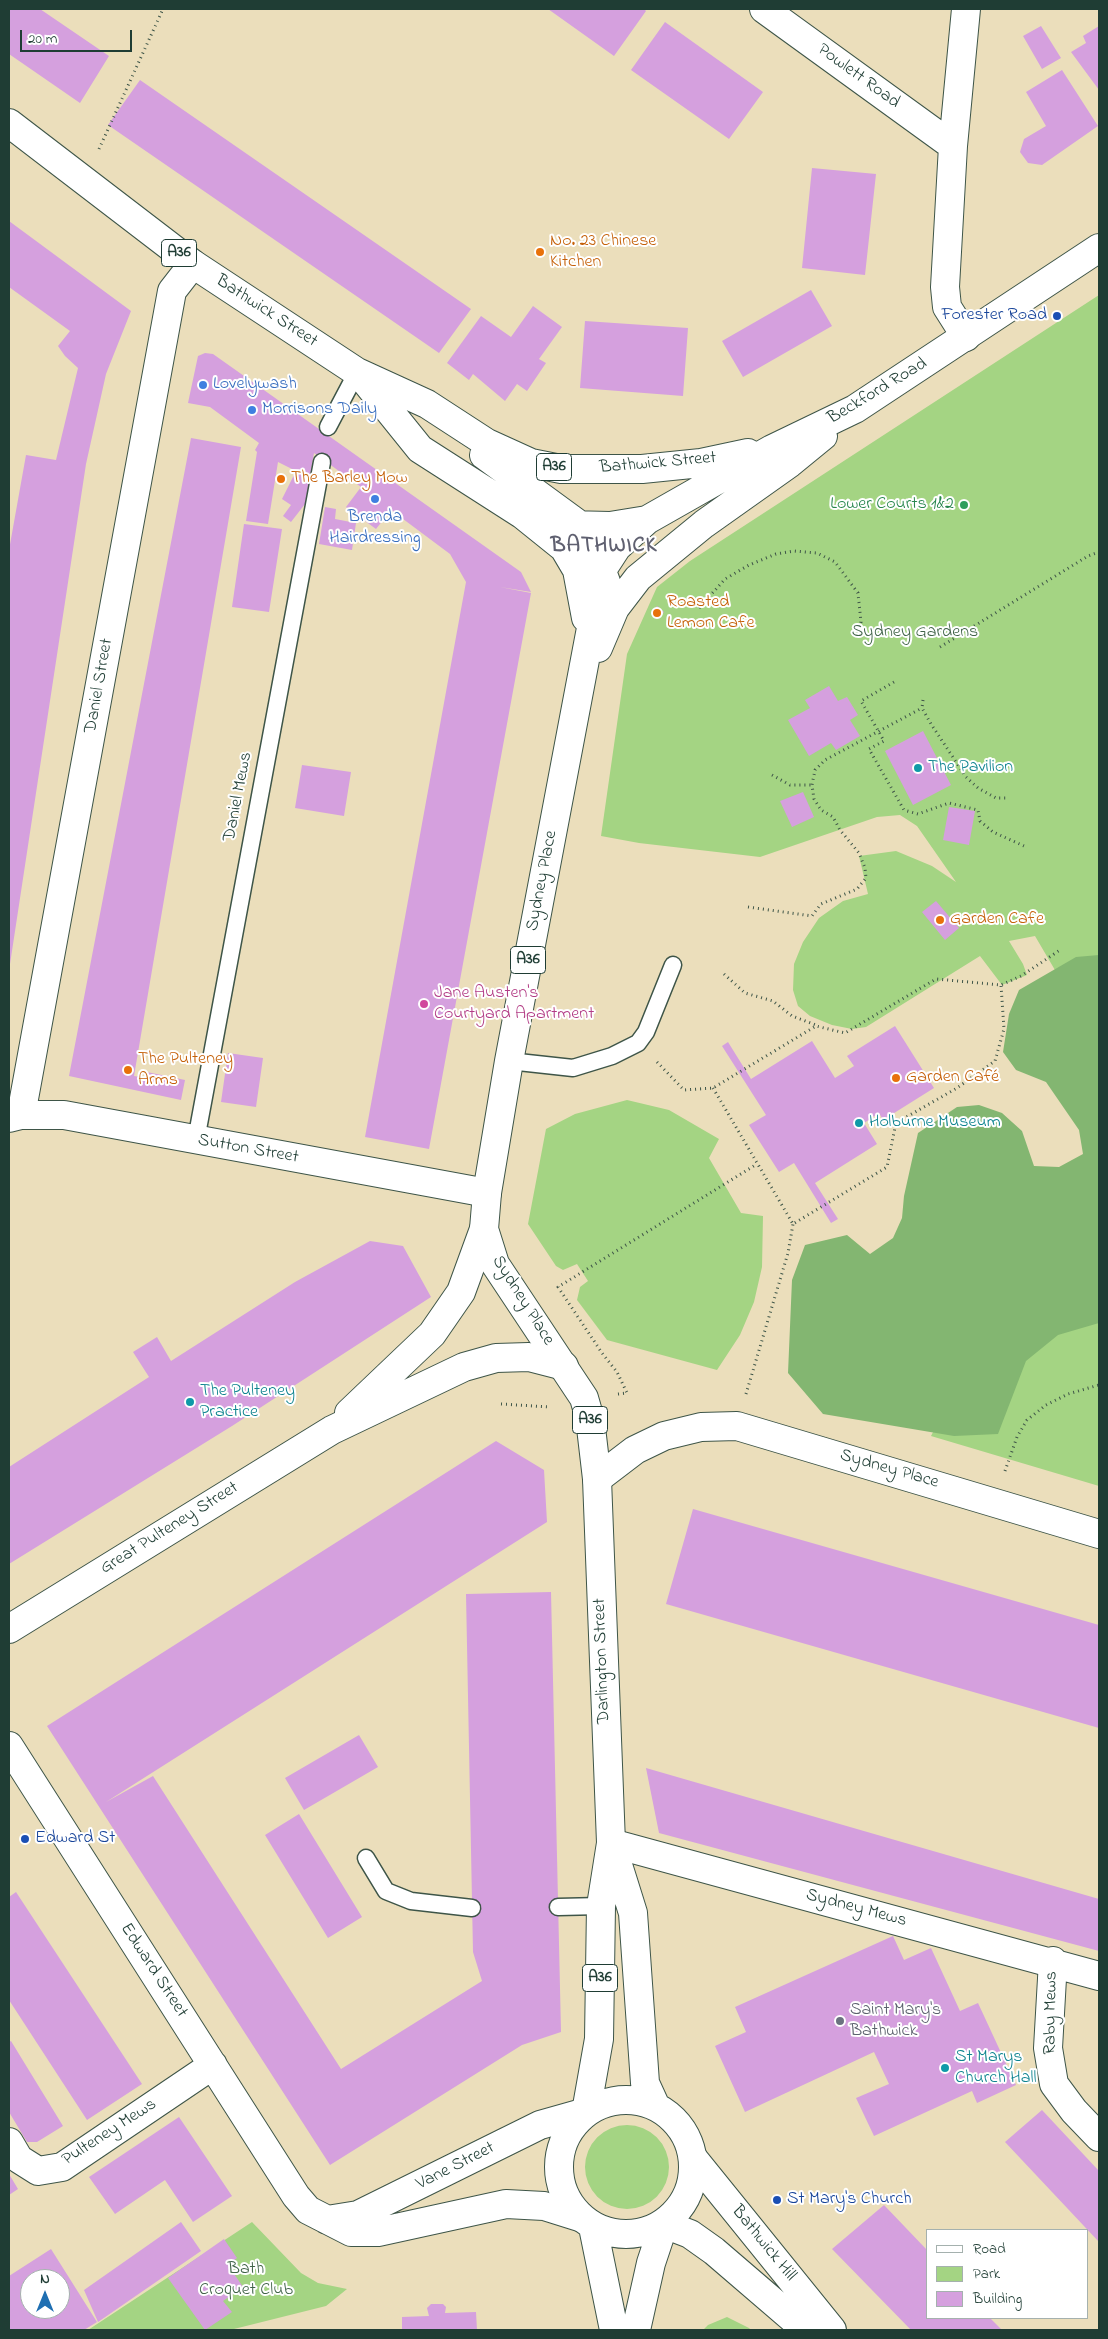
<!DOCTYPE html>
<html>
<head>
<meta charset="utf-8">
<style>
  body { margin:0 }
  #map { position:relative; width:1108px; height:2339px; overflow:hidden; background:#ebdebb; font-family:"Indie Flower",sans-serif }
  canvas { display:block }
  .frame { position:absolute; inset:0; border:10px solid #1f3d34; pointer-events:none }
  .legend { position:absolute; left:926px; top:2229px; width:162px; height:90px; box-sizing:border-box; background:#fff; border:1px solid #a5b1ae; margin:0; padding:6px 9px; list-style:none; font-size:15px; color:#1f3d34 }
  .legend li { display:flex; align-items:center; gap:10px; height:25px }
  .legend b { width:25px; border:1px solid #a5b1ae }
  .north { position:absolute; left:20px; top:2269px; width:50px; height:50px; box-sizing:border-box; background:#fff; border:1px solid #a5b1ae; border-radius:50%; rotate:0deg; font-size:14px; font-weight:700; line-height:20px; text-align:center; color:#1f3d34 }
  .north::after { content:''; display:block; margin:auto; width:18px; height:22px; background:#1f6fb2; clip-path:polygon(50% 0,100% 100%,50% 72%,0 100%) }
  .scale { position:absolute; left:20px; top:30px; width:112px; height:22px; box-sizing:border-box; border:2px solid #1f3d34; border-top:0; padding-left:6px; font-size:15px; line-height:18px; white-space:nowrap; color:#1f3d34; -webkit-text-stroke:4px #fff; paint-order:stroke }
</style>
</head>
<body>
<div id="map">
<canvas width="1108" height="2339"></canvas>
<div class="frame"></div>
<ul class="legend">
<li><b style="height:6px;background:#fff"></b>Road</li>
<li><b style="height:14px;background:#a4d483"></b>Park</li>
<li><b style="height:14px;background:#d5a0de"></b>Building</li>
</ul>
<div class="north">N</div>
<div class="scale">20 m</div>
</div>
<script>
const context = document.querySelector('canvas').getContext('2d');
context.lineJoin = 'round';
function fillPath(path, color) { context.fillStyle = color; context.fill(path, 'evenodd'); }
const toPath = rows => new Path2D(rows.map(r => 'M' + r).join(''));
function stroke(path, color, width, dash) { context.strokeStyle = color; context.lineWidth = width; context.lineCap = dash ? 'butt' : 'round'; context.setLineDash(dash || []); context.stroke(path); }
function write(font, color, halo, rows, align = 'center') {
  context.font = font + ' "Indie Flower",sans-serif'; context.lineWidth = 4; context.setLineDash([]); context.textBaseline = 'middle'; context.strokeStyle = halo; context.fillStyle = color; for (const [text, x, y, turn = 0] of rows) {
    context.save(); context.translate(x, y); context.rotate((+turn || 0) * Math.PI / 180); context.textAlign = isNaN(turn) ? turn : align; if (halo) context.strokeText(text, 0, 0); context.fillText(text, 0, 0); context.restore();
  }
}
fillPath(toPath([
  [1099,295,1099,964,1062,982,1035,936,1009,941,1023,964,1027,975,1002,985,980,956,866,1027,852,1029,832,1025,810,1016,798,1006,793,990,794,964,803,942,819,918,843,901,868,894,859,856,896,851,932,866,956,882,917,826,900,815,877,817,760,857,639,843,601,836,627,654,657,587,690,561],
  [627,1100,669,1110,719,1139,709,1158,741,1213,763,1216,762,1267,754,1302,740,1335,717,1370,607,1340,577,1300,580,1287,588,1281,577,1264,563,1270,556,1266,528,1224,546,1129,575,1114],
  [1099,1253,1099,1486,931,1436,975,1351],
  '585 2167a42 42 0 1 1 84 0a42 42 0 1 1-84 0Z',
  [252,2222,301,2273,318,2283,347,2289,326,2306,230,2330,88,2330],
  [727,2317,749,2328,751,2330,703,2330,708,2325]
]), '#a4d483');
fillPath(toPath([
  [1099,955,1099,1323,1058,1335,1026,1361,998,1434,954,1436,823,1414,788,1373,792,1280,805,1245,847,1235,870,1254,893,1238,902,1218,904,1196,918,1133,957,1107,979,1105,1002,1113,1022,1131,1034,1166,1059,1167,1083,1154,1079,1130,1046,1082,1016,1070,1003,1052,1009,1014,1019,990,1076,957]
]), '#83b671');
fillPath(toPath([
  [9,9,40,9,109,56,80,103,9,54],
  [548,9,644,9,646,11,614,56],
  [665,22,763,92,729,139,631,70],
  [1041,26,1061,58,1042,69,1023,36],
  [1099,26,1099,90,1071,52,1086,43,1083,36],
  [1062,70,1098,126,1042,165,1028,163,1020,152,1024,139,1046,126,1026,92],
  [140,80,471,309,439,353,108,125],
  [812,168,876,174,865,275,802,268],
  [9,221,131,311,106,374,86,464,10,964,9,550,26,455,56,460,78,368,65,356,58,346,70,331,9,287],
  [811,290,832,326,743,377,722,341],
  [533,306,562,327,539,359,546,363,527,391,517,384,505,401,473,374,469,380,447,363,481,316,511,337],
  [585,321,688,328,683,396,580,388],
  [205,353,213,354,521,572,531,592,500,587,531,593,429,1149,365,1137,466,582,450,554,391,510,376,529,346,507,361,487,314,453,305,504,291,522,283,516,291,505,282,499,296,471,278,462,268,524,246,521,257,452,255,450,259,443,210,407,188,403,198,356],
  [191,438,241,447,134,1076,146,1078,147,1072,185,1080,181,1100,69,1076],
  [325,507,336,509,335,519,356,523,352,550,319,544],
  [244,524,282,529,269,612,232,607],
  [657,606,664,612,658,619,651,613],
  [829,686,838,701,847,697,858,715,850,720,860,736,836,750,831,743,809,756,788,720,810,708,805,700],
  [923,731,951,785,913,805,885,751],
  [302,765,351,772,344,816,295,808],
  [803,792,814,817,792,827,780,801],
  [949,807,975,811,969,845,943,840],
  [936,901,959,928,945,940,922,912],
  [895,1026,934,1088,883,1120,879,1113,864,1123,877,1144,815,1183,838,1219,831,1223,794,1163,779,1172,749,1125,766,1115,722,1046,728,1042,751,1079,812,1041,835,1078,854,1066,847,1056],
  [228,1053,263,1058,256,1107,221,1102],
  [370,1241,403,1246,431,1297,232,1426,9,1564,9,1467,149,1377,133,1352,157,1337,171,1361,295,1282],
  [496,1441,544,1470,547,1522,106,1802,153,1776,341,2069,482,1981,473,1952,466,1594,551,1592,561,2032,522,2045,330,2165,47,1726],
  [693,1509,1099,1625,1099,1728,666,1604],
  [359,1735,378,1767,304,1810,285,1778],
  [646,1768,1099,1899,1099,1951,659,1833],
  [299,1814,362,1917,328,1938,265,1835],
  [16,1892,142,2084,87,2120,9,2000,9,1897],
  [893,1936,904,1960,931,1948,960,2011,978,2003,1016,2085,977,2103,972,2091,874,2136,856,2098,889,2084,874,2052,745,2112,715,2046,746,2032,735,2007],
  [11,2041,63,2126,37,2142,27,2142,9,2112,9,2042],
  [1042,2110,1099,2171,1099,2242,1005,2142],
  [179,2117,232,2196,193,2222,165,2180,115,2214,89,2177],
  [9,2174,18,2189,9,2195],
  [884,2205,927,2250,927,2318,990,2318,1002,2330,911,2330,832,2249],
  [181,2222,201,2251,98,2322,84,2290],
  [224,2239,237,2258,228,2265,243,2287,223,2301,232,2312,205,2330,168,2278],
  [51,2249,97,2322,84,2330,9,2330,9,2276],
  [30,2279,60,2279,60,2309,30,2309],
  [431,2304,443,2304,446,2307,445,2313,476,2312,477,2330,402,2330,402,2317,429,2316,427,2308]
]), '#d5a0de');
const service = toPath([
  [328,427,357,372],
  [509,1061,573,1068,612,1056,638,1043,646,1032,673,965],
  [196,1140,322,462],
  [366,1858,386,1891,411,1901,472,1908],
  [558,1907,601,1906]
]);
const minor = toPath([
  [764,9,953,146],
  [966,9,953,146,945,287,947,307,966,337],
  [21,1115,172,291,193,264],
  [9,1118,21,1115,64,1115,487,1193],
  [349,1413,432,1334,461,1292,484,1229],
  [597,1479,635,1450,664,1436,701,1427,737,1426,1099,1534],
  [9,1629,332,1430,464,1367,496,1358,529,1357,564,1366],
  [9,1746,296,2196,308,2210,351,2232,378,2232,506,2204,544,2206,579,2217],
  [611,1843,1099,1976],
  [1053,1961,1048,2048,1054,2084,1074,2111,1099,2137],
  [9,2142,19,2159,38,2171,62,2167,213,2065],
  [327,2220,358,2215,540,2125,586,2112]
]);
const tertiary = toPath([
  [693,2158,832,2330],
  [664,2224,690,2234,714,2251,806,2330]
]);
const trunk = toPath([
  [9,123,193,264,357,372,427,404,487,443,531,463,561,469,642,469,701,463,748,453],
  [362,377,420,449,523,515,564,548,577,570,586,618],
  [484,455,581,526,589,536,606,582],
  [567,525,610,526,647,520],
  [598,648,615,608,638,578,704,524,790,463,823,436],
  [613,1849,633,1913,645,2083,656,2107],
  '559 2167a67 67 0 1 1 134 0a67 67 0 1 1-134 0Z',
  [586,2112,599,2039,601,1906,611,1843,597,1479,590,1419,584,1398,495,1264,484,1229,487,1193,509,1061,602,570,617,547,647,520,772,449,855,409,1099,248],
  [593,2227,614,2330],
  [636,2330,651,2263,664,2224]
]);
stroke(service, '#3e5548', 19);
stroke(minor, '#3e5548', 30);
stroke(tertiary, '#3e5548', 30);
stroke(trunk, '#3e5548', 30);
stroke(toPath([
  [99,149,163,9],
  [699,608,725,579,749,565,776,554,794,551,817,553,835,562,858,593,861,622,858,633],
  [940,647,1088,556,1099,552],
  [894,682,861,701,884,741,869,749,904,810,918,814,949,803,978,810,980,821,993,832,1024,846],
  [923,700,922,708,931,724,966,777,978,788,996,798,1009,798],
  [772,775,790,785,812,785],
  [748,907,812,916,821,904,857,889,866,878,865,868,859,853,840,830,833,817,821,810,814,799,812,785,815,770,825,760,922,708],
  [724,974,745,993,773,1001,792,1016,816,1025],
  [657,1062,684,1090,713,1088,816,1026,845,1033,936,979,1001,985,1021,976,1060,950],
  [713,1088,793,1224,887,1167,896,1123,957,1088,995,1061,1004,1029,1001,985],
  [618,1394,627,1393,617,1372,602,1353,558,1287,757,1164],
  [746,1394,788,1253,793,1224],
  [501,1404,550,1407],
  [1005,1471,1017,1437,1027,1420,1046,1405,1068,1394,1099,1385]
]), '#3e5548', 3, [1, 4]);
stroke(service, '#fff', 16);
stroke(minor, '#fff', 28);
stroke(tertiary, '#fff', 28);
stroke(trunk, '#fff', 28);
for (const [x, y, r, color] of [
  [540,252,5,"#e8710a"],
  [1057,316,5,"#1a4fb4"],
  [203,385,5,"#3f7fe0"],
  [252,410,5,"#3f7fe0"],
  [281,479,5,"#e8710a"],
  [375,499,5,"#3f7fe0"],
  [964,505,5,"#2e9e5b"],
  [657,613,5,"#e8710a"],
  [918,768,5,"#0f9aa8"],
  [940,920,5,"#e8710a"],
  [424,1004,5,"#d1479c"],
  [128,1070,5,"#e8710a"],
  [896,1078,5,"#e8710a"],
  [859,1123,5,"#0f9aa8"],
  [190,1402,5,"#0f9aa8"],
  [25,1839,5,"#1a4fb4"],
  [840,2021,5,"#6b7280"],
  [945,2068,5,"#0f9aa8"],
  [777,2200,5,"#1a4fb4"]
]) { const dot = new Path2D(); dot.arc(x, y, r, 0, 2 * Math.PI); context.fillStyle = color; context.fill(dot); stroke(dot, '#fff', 2); }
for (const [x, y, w] of [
  [179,253,35],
  [554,467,35],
  [528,960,35],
  [590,1420,35],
  [600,1978,35]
]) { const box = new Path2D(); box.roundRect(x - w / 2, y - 13.5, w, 27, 4); context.fillStyle = '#fff'; context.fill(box); stroke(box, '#1f3d34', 1); }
write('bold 16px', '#1f3d34', null, [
  ["A36",179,253],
  ["A36",554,467],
  ["A36",528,960],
  ["A36",590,1420],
  ["A36",600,1978]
]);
write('18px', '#1f3d34', '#fff', [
  ["Powlett Road",858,77,36],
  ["Bathwick Street",266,312,33],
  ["Beckford Road",878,392,-31],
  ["Bathwick Street",658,464,-5],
  ["Daniel Street",100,686,-80],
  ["Daniel Mews",239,797,-79],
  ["Sydney Place",543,881,-79],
  ["Sutton Street",248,1150,10],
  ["Sydney Place",522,1301,58],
  ["Sydney Place",889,1470,16],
  ["Great Pulteney Street",170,1529,-32],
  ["Darlington Street",603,1661,-92],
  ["Sydney Mews",856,1909,15],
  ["Edward Street",153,1971,57],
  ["Raby Mews",1052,2013,-89],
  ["Pulteney Mews",110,2133,-33],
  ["Vane Street",456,2167,-27],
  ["Bathwick Hill",763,2244,51]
]);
write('18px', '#c56008', '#fff', [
  ["No. 23 Chinese",550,242],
  ["Kitchen",550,263],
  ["The Barley Mow",291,479],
  ["Roasted",667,603],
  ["Lemon Cafe",667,624],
  ["Garden Cafe",950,920],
  ["The Pulteney",138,1060],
  ["Arms",138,1081],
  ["Garden Café",906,1078]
], 'left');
write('18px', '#164399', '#fff', [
  ["Forester Road",1047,316,"right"],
  ["Edward St",35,1839],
  ["St Mary's Church",787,2200]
], 'left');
write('18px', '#366cbe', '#fff', [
  ["Lovelywash",213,385],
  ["Morrisons Daily",262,410],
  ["Brenda",375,518,"center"],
  ["Hairdressing",375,539,"center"]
], 'left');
write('18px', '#27864d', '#fff', [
  ["Lower Courts 1&2",954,505]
], 'right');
write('18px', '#406348', '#fff', [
  ["Sydney Gardens",915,633],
  ["Bath",246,2270],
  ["Croquet Club",246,2291]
]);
write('18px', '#0d838f', '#fff', [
  ["The Pavilion",928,768],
  ["Holburne Museum",869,1123],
  ["The Pulteney",200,1392],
  ["Practice",200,1413],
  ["St Marys",955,2058],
  ["Church Hall",955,2079]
], 'left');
write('18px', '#b23c85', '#fff', [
  ["Jane Austen's",434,994],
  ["Courtyard Apartment",434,1015]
], 'left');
write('18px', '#5b616d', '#fff', [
  ["Saint Mary's",850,2011],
  ["Bathwick",850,2032]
], 'left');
context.letterSpacing = '1px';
write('bold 22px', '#5f6070', '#fff', [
  ["BATHWICK",604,547]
]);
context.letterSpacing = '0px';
</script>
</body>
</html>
